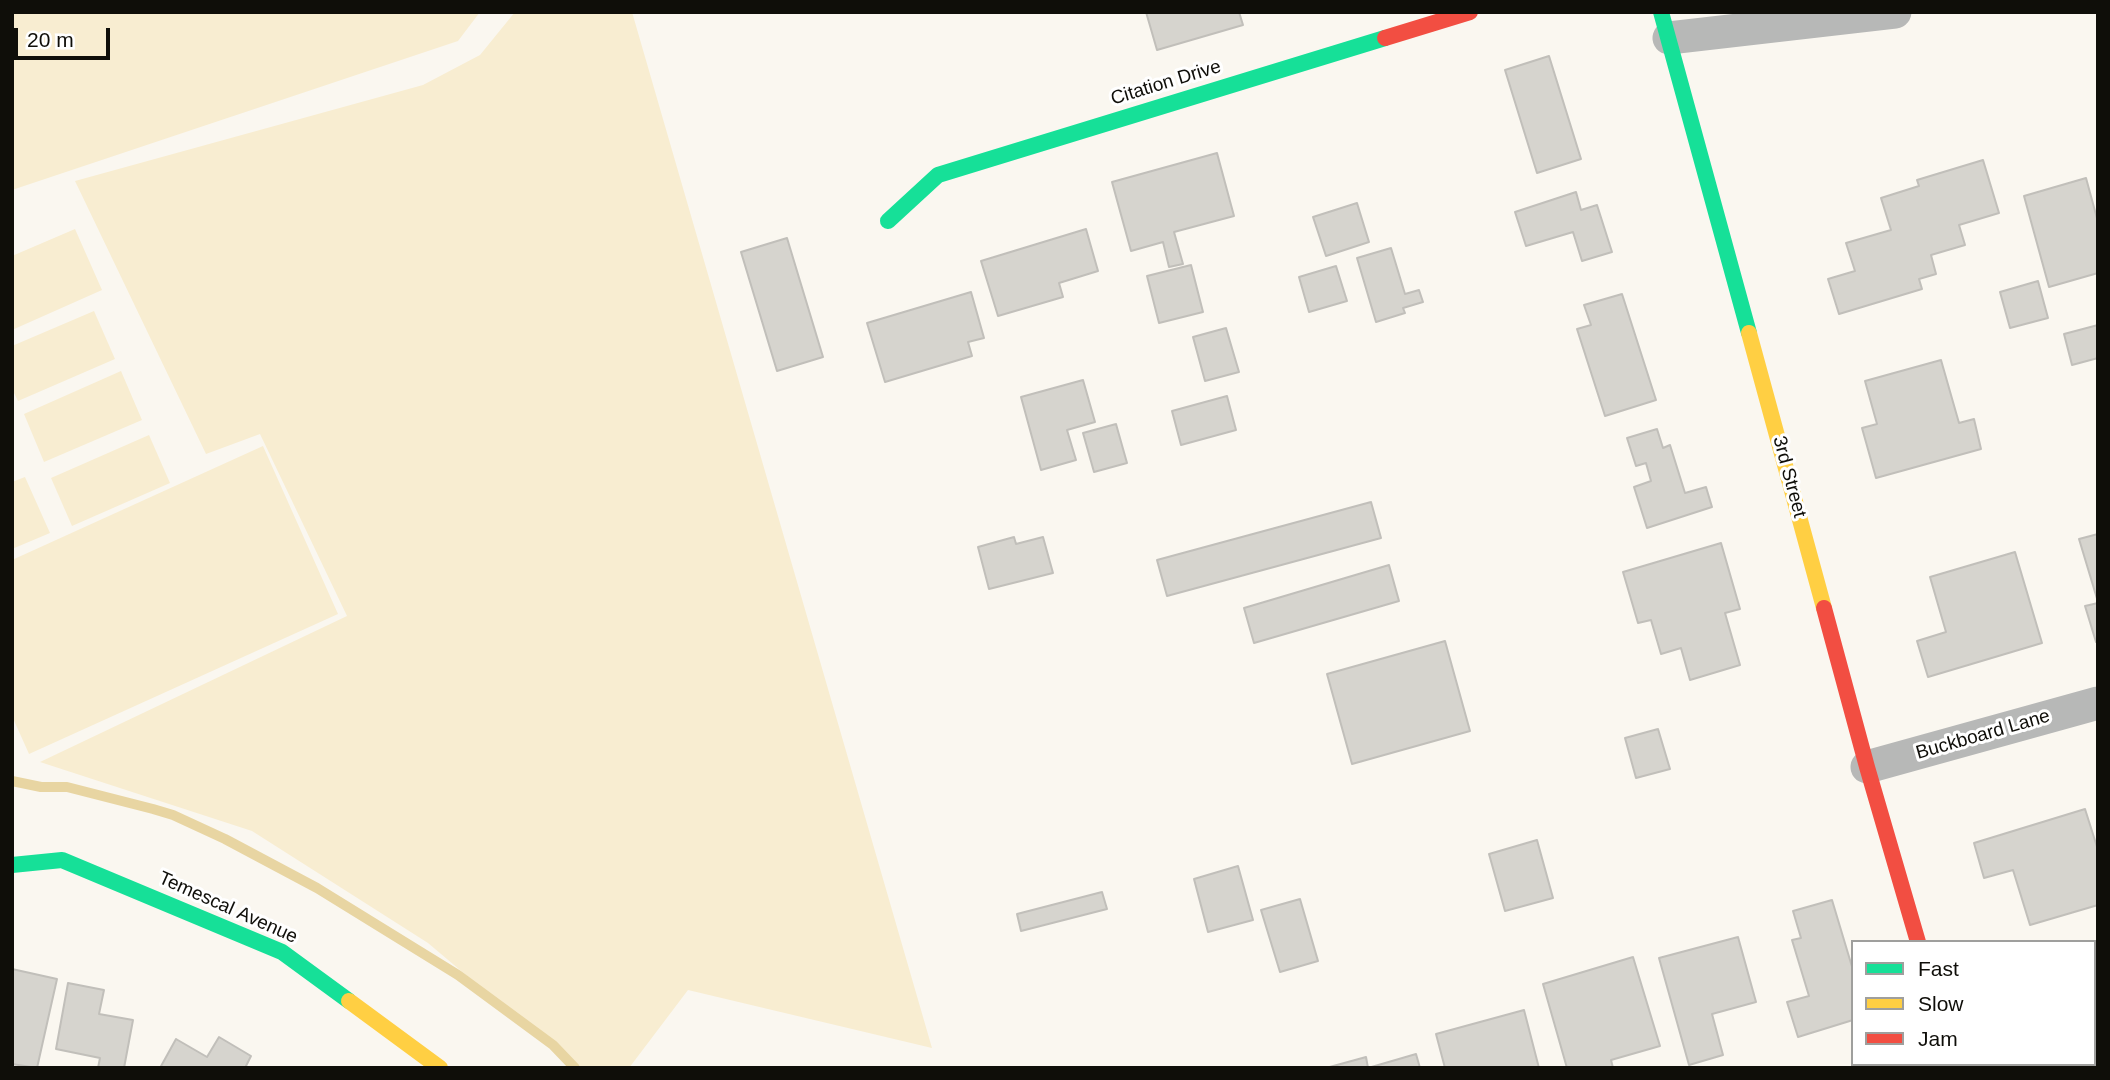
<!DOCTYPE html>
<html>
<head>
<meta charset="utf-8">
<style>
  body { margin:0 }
  #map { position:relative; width:2110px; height:1080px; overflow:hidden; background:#faf7f0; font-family:Helvetica,sans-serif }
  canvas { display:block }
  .frame { position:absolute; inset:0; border:14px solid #0f0e09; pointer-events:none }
  .legend { position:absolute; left:1851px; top:940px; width:245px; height:126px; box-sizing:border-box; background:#fff; border:2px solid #9f9f9d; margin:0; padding:9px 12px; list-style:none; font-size:21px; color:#0f0e09 }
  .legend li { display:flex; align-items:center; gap:14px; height:35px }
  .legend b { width:35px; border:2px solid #9f9f9d }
  .scale { position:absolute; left:14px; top:28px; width:96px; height:32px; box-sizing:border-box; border:4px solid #0f0e09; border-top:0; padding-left:9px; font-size:21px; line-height:24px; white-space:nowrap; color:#0f0e09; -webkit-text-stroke:5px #fff; paint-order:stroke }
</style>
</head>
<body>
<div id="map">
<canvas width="2110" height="1080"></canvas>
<div class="frame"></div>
<ul class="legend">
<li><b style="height:9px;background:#16e098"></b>Fast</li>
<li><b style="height:9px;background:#ffcf43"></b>Slow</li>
<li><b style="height:9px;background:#f24e42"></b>Jam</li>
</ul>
<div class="scale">20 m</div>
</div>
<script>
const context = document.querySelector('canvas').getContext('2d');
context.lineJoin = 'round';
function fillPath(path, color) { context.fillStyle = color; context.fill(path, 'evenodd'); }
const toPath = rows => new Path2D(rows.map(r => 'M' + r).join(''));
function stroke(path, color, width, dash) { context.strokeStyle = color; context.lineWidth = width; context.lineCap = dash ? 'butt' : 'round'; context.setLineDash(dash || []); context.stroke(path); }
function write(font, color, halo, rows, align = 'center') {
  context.font = font + ' Helvetica,sans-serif'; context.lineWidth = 6; context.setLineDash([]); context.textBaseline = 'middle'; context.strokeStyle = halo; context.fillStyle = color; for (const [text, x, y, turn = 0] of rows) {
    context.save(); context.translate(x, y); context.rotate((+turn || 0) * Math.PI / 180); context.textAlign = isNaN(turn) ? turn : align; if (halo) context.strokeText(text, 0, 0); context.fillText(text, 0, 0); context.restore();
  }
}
fillPath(toPath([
  [12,12,480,12,458,41,12,190],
  [515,12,632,12,932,1048,688,990,629,1068,576,1068,428,943,252,831,40,762,347,616,260,434,206,454,75,181,423,85,480,55],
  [75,229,102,290,12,330,12,256],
  [94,311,115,359,18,401,12,389,12,346],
  [121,371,142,420,44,462,24,414],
  [149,435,170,483,72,526,51,478],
  [263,446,338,614,29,754,12,716,12,560],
  [25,477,50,533,12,549,12,482]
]), '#f8edd1');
stroke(toPath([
  [12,781,41,787,67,787,153,809,173,815,225,839,317,888,458,975,553,1045,575,1068]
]), '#e8d5a2', 10);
const building = toPath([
  [1146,12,1239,12,1243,25,1157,50,1146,12],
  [1549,56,1581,159,1537,173,1505,70,1549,56],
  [1217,153,1234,216,1174,232,1183,264,1169,267,1163,242,1131,251,1112,182,1217,153],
  [1983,160,1999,213,1959,225,1965,245,1931,255,1936,274,1919,279,1922,289,1839,314,1828,279,1855,271,1846,243,1891,230,1881,198,1919,186,1917,180,1983,160],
  [2086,178,2098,222,2098,273,2049,287,2024,196,2086,178],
  [1576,192,1581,210,1597,205,1612,252,1582,261,1573,232,1526,246,1515,212,1576,192],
  [1357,203,1369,242,1326,256,1313,217,1357,203],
  [1086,229,1098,271,1059,283,1063,297,998,316,981,261,1086,229],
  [787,238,823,357,777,371,741,252,787,238],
  [1391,248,1405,294,1419,290,1423,302,1403,308,1405,313,1376,322,1357,258,1391,248],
  [1191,265,1203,312,1159,323,1147,276,1191,265],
  [1336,266,1347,301,1309,312,1299,277,1336,266],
  [2038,281,2048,318,2010,328,2000,292,2038,281],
  [971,292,984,338,968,342,972,356,885,382,867,323,971,292],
  [1622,294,1656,400,1605,416,1577,329,1591,325,1584,305,1622,294],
  [2098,325,2098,358,2072,365,2064,334,2098,325],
  [1226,328,1239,372,1205,381,1193,337,1226,328],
  [1941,360,1959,423,1974,419,1981,449,1876,478,1862,428,1877,424,1865,381,1941,360],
  [1083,380,1095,422,1067,430,1076,460,1041,470,1021,397,1083,380],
  [1227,396,1236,430,1181,445,1172,411,1227,396],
  [1116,424,1127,463,1094,472,1083,433,1116,424],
  [1657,429,1663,448,1670,445,1685,493,1706,487,1712,507,1647,528,1634,487,1651,481,1646,463,1636,466,1627,438,1657,429],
  [1371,502,1381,538,1167,596,1157,560,1371,502],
  [2098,534,2098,602,2079,539,2098,534],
  [1014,537,1016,544,1043,537,1053,573,989,589,978,547,1014,537],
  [1721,543,1740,609,1725,613,1740,665,1690,680,1681,648,1661,654,1651,620,1638,623,1623,572,1721,543],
  [2015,552,2042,643,1928,677,1917,641,1946,632,1930,577,2015,552],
  [1389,565,1399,601,1254,643,1244,608,1389,565],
  [2098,603,2098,641,2096,642,2085,606,2098,603],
  [1445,641,1470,731,1352,764,1327,674,1445,641],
  [1658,729,1670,769,1636,778,1625,738,1658,729],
  [2085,809,2098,850,2098,905,2030,925,2013,870,1984,878,1974,843,2085,809],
  [1537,840,1553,898,1505,911,1489,854,1537,840],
  [1238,866,1253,920,1208,932,1194,879,1238,866],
  [1102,892,1107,909,1021,931,1017,914,1102,892],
  [1300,899,1318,961,1280,972,1261,910,1300,899],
  [1832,900,1853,970,1853,1020,1798,1037,1787,1002,1809,996,1792,940,1801,938,1793,911,1832,900],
  [1738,937,1756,1002,1712,1014,1723,1055,1689,1065,1659,958,1738,937],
  [1633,957,1660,1046,1611,1060,1613,1068,1567,1068,1543,984,1633,957],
  [12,969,57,979,37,1068,12,1064,12,969],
  [68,983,104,990,99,1014,133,1020,124,1068,98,1068,100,1058,56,1049,68,983],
  [1524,1010,1539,1068,1445,1068,1436,1034,1524,1010],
  [2098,1023,2098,1068,2027,1068,2026,1064,2094,1064,2094,1024,2098,1023],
  [219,1037,251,1056,245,1068,160,1068,176,1039,207,1057,219,1037],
  [1416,1054,1420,1068,1326,1068,1366,1057,1368,1068,1416,1054]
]);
fillPath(building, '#d6d4ce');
stroke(building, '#c1bfba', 2);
stroke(toPath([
  [1669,38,1895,12],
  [1867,767,2098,703],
  [1950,1068,1954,1067]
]), '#b7b8b7', 33);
stroke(toPath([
  [1661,12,1749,333],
  [888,221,938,175,1385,38],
  [12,865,62,860,282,952,349,1001]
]), '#16e098', 16);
stroke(toPath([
  [1749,333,1824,608],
  [349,1001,440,1068]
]), '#ffcf43', 16);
stroke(toPath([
  [1385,38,1470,12],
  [1824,608,1867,767,1918,942]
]), '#f24e42', 16);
write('19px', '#0f0e09', '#fff', [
  ["Citation Drive",1166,83,-17],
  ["3rd Street",1789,477,75],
  ["Buckboard Lane",1983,735,-16],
  ["Temescal Avenue",228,908,24]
]);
</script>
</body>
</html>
